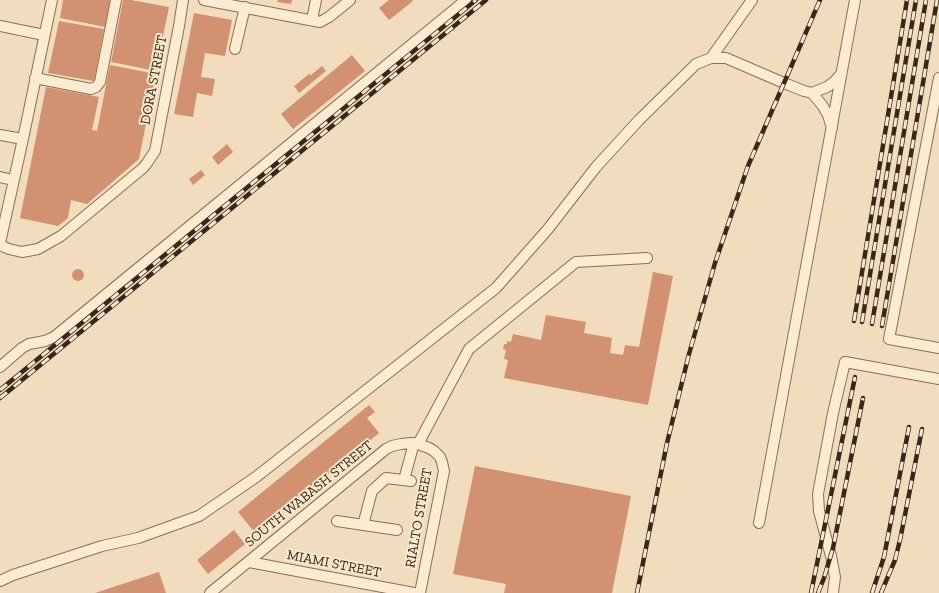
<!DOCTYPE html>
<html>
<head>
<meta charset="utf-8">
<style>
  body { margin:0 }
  canvas { display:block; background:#f1ddbd }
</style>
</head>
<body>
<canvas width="939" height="593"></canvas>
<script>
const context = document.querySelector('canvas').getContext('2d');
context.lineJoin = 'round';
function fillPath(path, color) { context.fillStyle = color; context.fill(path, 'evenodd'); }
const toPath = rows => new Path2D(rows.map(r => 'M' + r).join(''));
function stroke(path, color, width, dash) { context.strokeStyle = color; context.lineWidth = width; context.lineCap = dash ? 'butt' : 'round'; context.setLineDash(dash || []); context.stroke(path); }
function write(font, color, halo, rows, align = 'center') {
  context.font = font + ' "Zilla Slab",serif'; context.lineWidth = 4; context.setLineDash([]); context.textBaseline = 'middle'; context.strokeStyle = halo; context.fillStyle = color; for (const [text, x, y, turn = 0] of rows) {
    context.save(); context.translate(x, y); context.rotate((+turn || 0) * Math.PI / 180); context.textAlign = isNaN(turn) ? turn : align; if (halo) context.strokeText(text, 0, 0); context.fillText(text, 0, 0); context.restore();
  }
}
fillPath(toPath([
  [63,0,110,0,105,27,60,18],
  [123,0,131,0,169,7,156,71,111,62],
  [278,0,292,0,291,4,277,2],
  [389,0,412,0,413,1,389,20,379,8],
  [194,13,232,20,225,56,205,53,201,77,215,79,212,96,197,93,193,117,174,114],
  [59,21,104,29,94,81,48,73],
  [352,55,365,71,293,129,281,114],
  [110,65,156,74,139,159,87,204,71,200,68,218,58,226,20,218,46,87,99,97,92,130,97,131],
  [322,66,326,71,299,93,294,86,309,74,311,75],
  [227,144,233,152,218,165,212,157],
  [201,170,205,175,193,185,189,179],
  '72 275a6 6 0 1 1 12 0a6 6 0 1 1-12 0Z',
  [653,272,673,276,648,405,504,378,508,360,504,359,506,350,503,349,504,344,507,344,507,341,511,342,513,334,541,340,546,315,586,322,584,333,612,338,610,353,623,355,625,345,639,347],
  [369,405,375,412,367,418,379,433,256,534,238,512],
  [475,466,631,496,612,593,504,593,506,584,453,574],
  [234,530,245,544,208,574,197,560],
  [159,572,166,593,95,593]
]), '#d29170');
const minor = toPath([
  [204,0,320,22,329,17,350,0],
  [312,20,316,0],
  [0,26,44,35],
  [235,49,245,7],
  [711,58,752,0],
  [35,78,91,89,96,87,100,82,116,0],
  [939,78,889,339,939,348],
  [812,93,827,87,835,81,841,74],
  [0,135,23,139],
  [0,177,13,180],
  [0,243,23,139,52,0],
  [0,245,9,249,22,252,38,249,61,236,143,168,147,163,155,151,179,26,183,0],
  [0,367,22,348,29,344,45,341,54,337,466,0],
  [418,444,469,349,576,262,647,258],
  [404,480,414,443],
  [337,521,397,530],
  [759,523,855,0],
  [363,525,372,491,386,478,411,481],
  [249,562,414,593],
  [0,581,13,575,102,546,138,538,199,516,256,477,496,288,548,229,596,167,639,120,696,64,711,58,726,58,784,83,804,91,812,93,822,105,828,115,832,128],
  [210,593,386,449,392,446,401,444,411,443,418,444,429,448,434,451,440,457,442,462,444,471,420,593],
  [833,593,835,577,831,556,819,511,818,494,833,413,845,362,939,379]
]);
stroke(minor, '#8a6d55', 12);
stroke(minor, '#fbebd0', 10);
const rail = toPath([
  [854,321,907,0],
  [862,322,916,0],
  [872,324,926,0],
  [882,326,937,0],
  [0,390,476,0],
  [0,398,486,0],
  [637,593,667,443,689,354,715,263,748,166,820,0],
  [811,593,855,377],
  [818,593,824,578,833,548,863,398],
  [872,593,884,557,909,427],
  [881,593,895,560,900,540,922,429]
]);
stroke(rail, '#38271b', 4.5);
stroke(rail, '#f8e8cd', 3, [9]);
write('14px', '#38271b', '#f8e8cd', [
  ["DORA STREET",154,80,-79],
  ["SOUTH WABASH STREET",309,494,-39],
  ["RIALTO STREET",419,518,-80],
  ["MIAMI STREET",334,564,11]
]);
</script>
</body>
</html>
